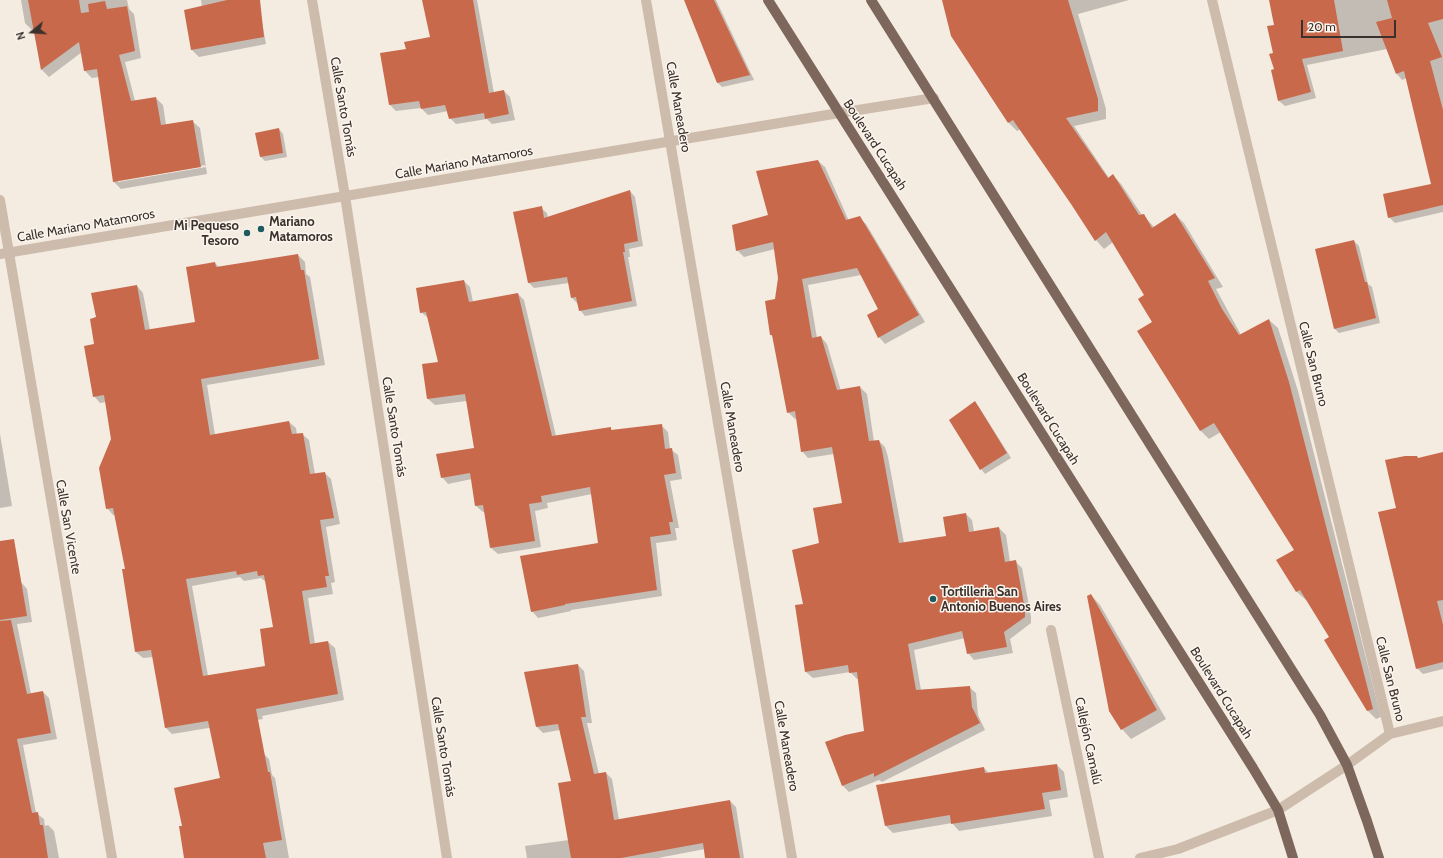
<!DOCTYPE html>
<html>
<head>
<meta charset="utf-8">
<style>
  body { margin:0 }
  #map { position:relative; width:1443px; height:858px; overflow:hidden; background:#f4ebe1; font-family:Cabin,sans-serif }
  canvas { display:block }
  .north { position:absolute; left:12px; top:12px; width:40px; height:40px; -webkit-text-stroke:3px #fbf5ee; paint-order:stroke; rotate:252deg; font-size:11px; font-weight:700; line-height:16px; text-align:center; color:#3b302b }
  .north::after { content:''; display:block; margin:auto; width:14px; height:18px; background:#3b302b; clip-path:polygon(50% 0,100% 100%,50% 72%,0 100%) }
  .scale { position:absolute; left:1301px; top:20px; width:95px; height:18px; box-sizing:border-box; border:2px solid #3b302b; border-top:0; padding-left:5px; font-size:12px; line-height:14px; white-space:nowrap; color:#3b302b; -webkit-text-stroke:3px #fbf5ee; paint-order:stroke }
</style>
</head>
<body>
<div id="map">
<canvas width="1443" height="858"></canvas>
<div class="north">N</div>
<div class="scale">20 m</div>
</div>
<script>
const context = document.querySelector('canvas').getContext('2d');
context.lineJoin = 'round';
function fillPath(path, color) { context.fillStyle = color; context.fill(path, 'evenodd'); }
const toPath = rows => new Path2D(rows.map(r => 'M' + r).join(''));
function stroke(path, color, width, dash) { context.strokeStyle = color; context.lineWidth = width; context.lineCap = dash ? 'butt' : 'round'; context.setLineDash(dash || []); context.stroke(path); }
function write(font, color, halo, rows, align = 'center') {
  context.font = font + ' Cabin,sans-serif'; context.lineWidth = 3; context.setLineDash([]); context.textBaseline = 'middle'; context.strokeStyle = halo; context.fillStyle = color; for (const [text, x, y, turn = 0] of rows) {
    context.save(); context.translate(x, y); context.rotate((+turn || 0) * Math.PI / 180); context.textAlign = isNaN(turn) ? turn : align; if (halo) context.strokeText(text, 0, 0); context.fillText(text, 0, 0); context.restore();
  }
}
fillPath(toPath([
  [21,0,127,0,129,9,134,14,141,58,125,62,135,101,156,98,163,105,166,125,192,121,200,128,207,174,121,189,114,182,99,77,92,78,85,71,82,52,49,77,42,70,35,29,32,30,25,23],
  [206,165,206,167,118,182,118,180],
  [201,0,258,0,266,44,199,57,192,50,202,7],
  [423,0,477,0,494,93,504,91,510,97,515,120,492,124,487,119,456,124,450,118,448,111,428,115,421,108,396,111,390,105,407,50,431,38],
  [685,0,716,0,754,80,722,87,718,83],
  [959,0,1129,0,1078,14,1106,109,1106,119,1074,126,1109,178,1113,175,1121,184,1142,215,1143,215,1155,228,1175,214,1184,223,1223,287,1216,289,1241,335,1269,320,1278,328,1298,391,1381,717,1376,719,1368,711,1330,637,1307,600,1306,600,1297,592,1278,560,1295,550,1221,432,1209,439,1201,431,1153,322,1145,295,1113,242,1104,249,1096,240,1021,129,1017,131,1009,123,952,36],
  [1270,0,1443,0,1443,212,1395,223,1389,217,1432,184,1407,78,1402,80,1397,74,1387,49,1307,65,1316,98,1285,106,1279,101,1274,54,1275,26],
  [279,129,283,134,287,157,265,161,260,156],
  [818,161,825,167,849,221,859,218,866,224,925,322,885,344,879,337,879,309,861,275,808,285,817,338,821,337,827,344,841,391,860,387,867,394,874,442,879,441,885,447,888,457,904,543,947,537,966,514,972,520,974,532,999,528,1006,535,1010,562,1015,561,1022,568,1031,617,1031,623,1010,639,1013,653,974,660,968,653,965,638,914,650,921,690,969,687,976,693,978,715,985,730,882,782,879,780,849,792,842,785,866,732,859,679,857,679,850,672,813,678,806,672,804,605,820,544,843,503,834,454,808,458,802,451,797,418,795,419,788,412,773,337,771,335,779,278,775,249,744,257,737,250],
  [630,191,635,197,643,246,629,249,630,257,628,257,637,306,585,316,580,310,577,303,572,298,569,283,534,288,528,282,541,208,547,213,548,218],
  [1354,241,1359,246,1368,284,1372,287,1380,323,1339,333,1334,328],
  [298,255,305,262,306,274,310,277,325,365,207,385,215,435,289,422,296,428,297,435,302,434,309,440,315,474,325,473,331,479,340,524,326,527,335,582,331,583,333,594,308,598,315,644,328,642,335,648,344,700,262,716,263,719,172,734,166,728,153,657,143,658,136,652,123,570,126,570,116,515,113,515,107,508,112,439,106,402,100,403,94,396,97,318,137,286,143,293,150,330,196,323,215,263,219,267],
  [240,577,244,581,261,578,266,582,274,627,266,667,208,676,192,586],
  [464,281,470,287,473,302,518,294,524,300,556,436,610,428,613,431,662,426,668,432,670,449,678,455,682,479,670,481,679,528,675,528,677,540,656,543,662,596,571,610,571,611,538,618,532,611,599,544,592,494,547,503,548,508,535,511,541,547,498,554,491,548,485,512,483,512,476,506,472,479,448,484,442,477,475,449,467,401,435,405,428,399,439,362,428,318,421,312],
  [975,403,979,407,1011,458,985,474,981,469],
  [0,434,12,506,0,508],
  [1443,453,1443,669,1423,674,1417,668,1397,508,1417,457,1419,459],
  [21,582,27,589,32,622,17,624,31,694,43,692,49,698,57,739,23,745,36,813,44,819,45,826,48,825,54,831,59,858,0,858,0,586],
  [1091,595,1100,605,1166,719,1131,739,1122,729],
  [578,665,584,671,592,723,587,723,599,774,606,773,612,779,619,820,730,801,736,807,744,858,706,858,705,849,658,858,527,858,525,846,569,840,572,782,560,730,543,733,537,727],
  [264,754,269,759,272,775,275,778,289,858,185,858,183,826,222,779],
  [1057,765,1064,772,1068,797,1049,800,1052,816,959,831,952,823,893,833,886,826,877,786,984,768,990,774]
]), '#0003');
fillPath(toPath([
  [28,0,79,0,81,13,89,12,88,4,105,1,107,9,128,6,127,6,135,51,119,55,131,101,156,97,161,125,193,120,201,167,113,182,97,69,84,71,79,42,41,70],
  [227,0,260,0,264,37,191,50,184,10],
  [422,0,473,0,489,93,504,90,509,114,485,119,484,113,449,119,445,105,421,109,419,101,389,105,380,53,406,49,404,42,430,37],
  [684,0,714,0,750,75,717,83],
  [942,0,1068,0,1098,99,1098,111,1066,118,1108,178,1113,174,1139,215,1144,214,1152,228,1175,213,1215,278,1208,281,1222,309,1239,335,1269,319,1289,382,1373,709,1367,711,1324,640,1329,637,1300,590,1296,592,1276,560,1294,550,1214,423,1200,431,1137,331,1152,322,1138,299,1144,295,1106,232,1095,241,1071,204,1013,120,1008,123,951,36],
  [1269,0,1334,0,1343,51,1302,59,1311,92,1278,101,1271,70,1274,69,1269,54,1273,53,1267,26,1274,25],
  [1387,0,1443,0,1443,19,1428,23,1442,57,1430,61,1443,110,1443,205,1388,218,1383,194,1431,184,1404,71,1396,74,1376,22,1392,18],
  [279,128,283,153,260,157,255,133],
  [818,160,846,220,860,216,919,315,878,338,867,315,878,309,857,268,802,279,812,338,821,336,837,390,860,386,869,441,879,440,882,450,899,543,946,536,943,517,966,513,969,532,999,527,1005,562,1016,560,1025,610,1025,617,1004,632,1007,647,967,654,962,631,908,644,916,690,970,686,972,707,980,723,874,777,874,773,842,786,825,742,845,735,864,731,857,672,849,673,848,665,805,672,795,605,803,604,792,550,819,543,813,508,842,503,832,447,801,452,795,411,787,413,772,335,770,335,765,301,775,299,778,278,773,242,736,251,732,225,768,215,756,171],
  [630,190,638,241,624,244,625,252,623,252,632,301,579,311,576,297,571,298,567,277,528,283,513,212,542,206,544,218],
  [1354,240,1365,282,1367,282,1376,318,1334,329,1315,249],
  [298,254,301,270,304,270,319,359,201,379,210,435,289,421,292,434,303,433,310,474,325,472,334,518,320,520,329,576,325,576,327,587,302,591,310,644,328,641,338,694,256,709,268,772,270,772,282,840,263,843,266,858,184,858,179,826,182,826,174,788,220,778,208,721,165,728,151,650,135,652,122,569,125,569,113,508,106,509,99,468,111,439,104,395,93,397,84,346,94,344,90,319,96,317,91,293,137,285,145,330,195,322,186,267,215,262,216,267],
  [236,571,237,575,257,571,258,576,264,575,273,627,260,629,265,666,203,676,186,579],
  [464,280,469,302,518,293,552,436,611,427,611,430,662,424,665,449,672,448,676,473,664,475,673,522,669,522,671,534,650,537,657,590,565,604,565,605,531,612,520,556,598,543,590,487,541,496,542,502,529,504,535,541,490,548,483,505,475,506,470,473,441,478,436,454,474,448,465,394,427,399,422,364,438,362,426,312,420,313,416,288],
  [975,401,1007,453,980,470,949,420],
  [1443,452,1443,600,1437,601,1443,625,1443,662,1416,669,1378,512,1396,508,1385,460,1405,456,1417,456,1418,458],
  [14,539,27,616,0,620,0,541],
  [1091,594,1157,710,1121,730,1109,711,1087,596],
  [11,620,27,694,43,691,51,733,17,739,32,813,38,812,40,825,43,825,48,858,0,858,0,621],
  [578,664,586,717,581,717,594,774,606,772,614,820,730,800,740,858,705,858,703,843,621,858,571,858,558,783,571,781,558,724,536,727,524,672],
  [1057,764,1061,790,1042,793,1045,809,951,824,950,815,885,826,876,785,984,767,985,773]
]), '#c8694b');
stroke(toPath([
  [312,0,345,196,447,858],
  [646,0,792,858],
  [1212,0,1390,734],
  [0,200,112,858],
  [1051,630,1099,858],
  [1347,765,1390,734,1443,721]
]), '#cdbbac', 10);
stroke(toPath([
  [0,254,839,113,934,98],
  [1140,858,1178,849,1278,810,1347,765]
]), '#cdbbac', 10);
stroke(toPath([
  [768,0,1253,768,1278,810,1293,858],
  [871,0,1320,715,1347,765,1367,821,1379,858]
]), '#7d675c', 10);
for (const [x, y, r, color] of [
  [261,229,4,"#1f5a5e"],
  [247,233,4,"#1f5a5e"],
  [933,599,4,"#1f5a5e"]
]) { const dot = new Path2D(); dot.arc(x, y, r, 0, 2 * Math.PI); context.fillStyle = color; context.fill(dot); stroke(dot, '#fbf5ee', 1.5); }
write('13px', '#3b302b', '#fbf5ee', [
  ["Calle Santo Tomás",343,107,80],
  ["Calle Maneadero",678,107,80],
  ["Boulevard Cucapah",875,145,57],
  ["Calle Mariano Matamoros",464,163,-10],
  ["Calle Mariano Matamoros",86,226,-10],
  ["Calle San Bruno",1313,364,76],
  ["Boulevard Cucapah",1048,419,58],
  ["Calle Santo Tomás",394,427,81],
  ["Calle Maneadero",732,427,80],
  ["Calle San Vicente",68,527,80],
  ["Calle San Bruno",1390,679,76],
  ["Boulevard Cucapah",1221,693,58],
  ["Callejón Camalú",1088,741,78],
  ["Calle Maneadero",786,746,80],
  ["Calle Santo Tomás",443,747,81]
]);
write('bold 13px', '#3b302b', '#fbf5ee', [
  ["Mariano",269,222],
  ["Matamoros",269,237],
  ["Mi Pequeso",239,226,"right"],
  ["Tesoro",239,241,"right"],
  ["Tortilleria San",941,592],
  ["Antonio Buenos Aires",941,607]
], 'left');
</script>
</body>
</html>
